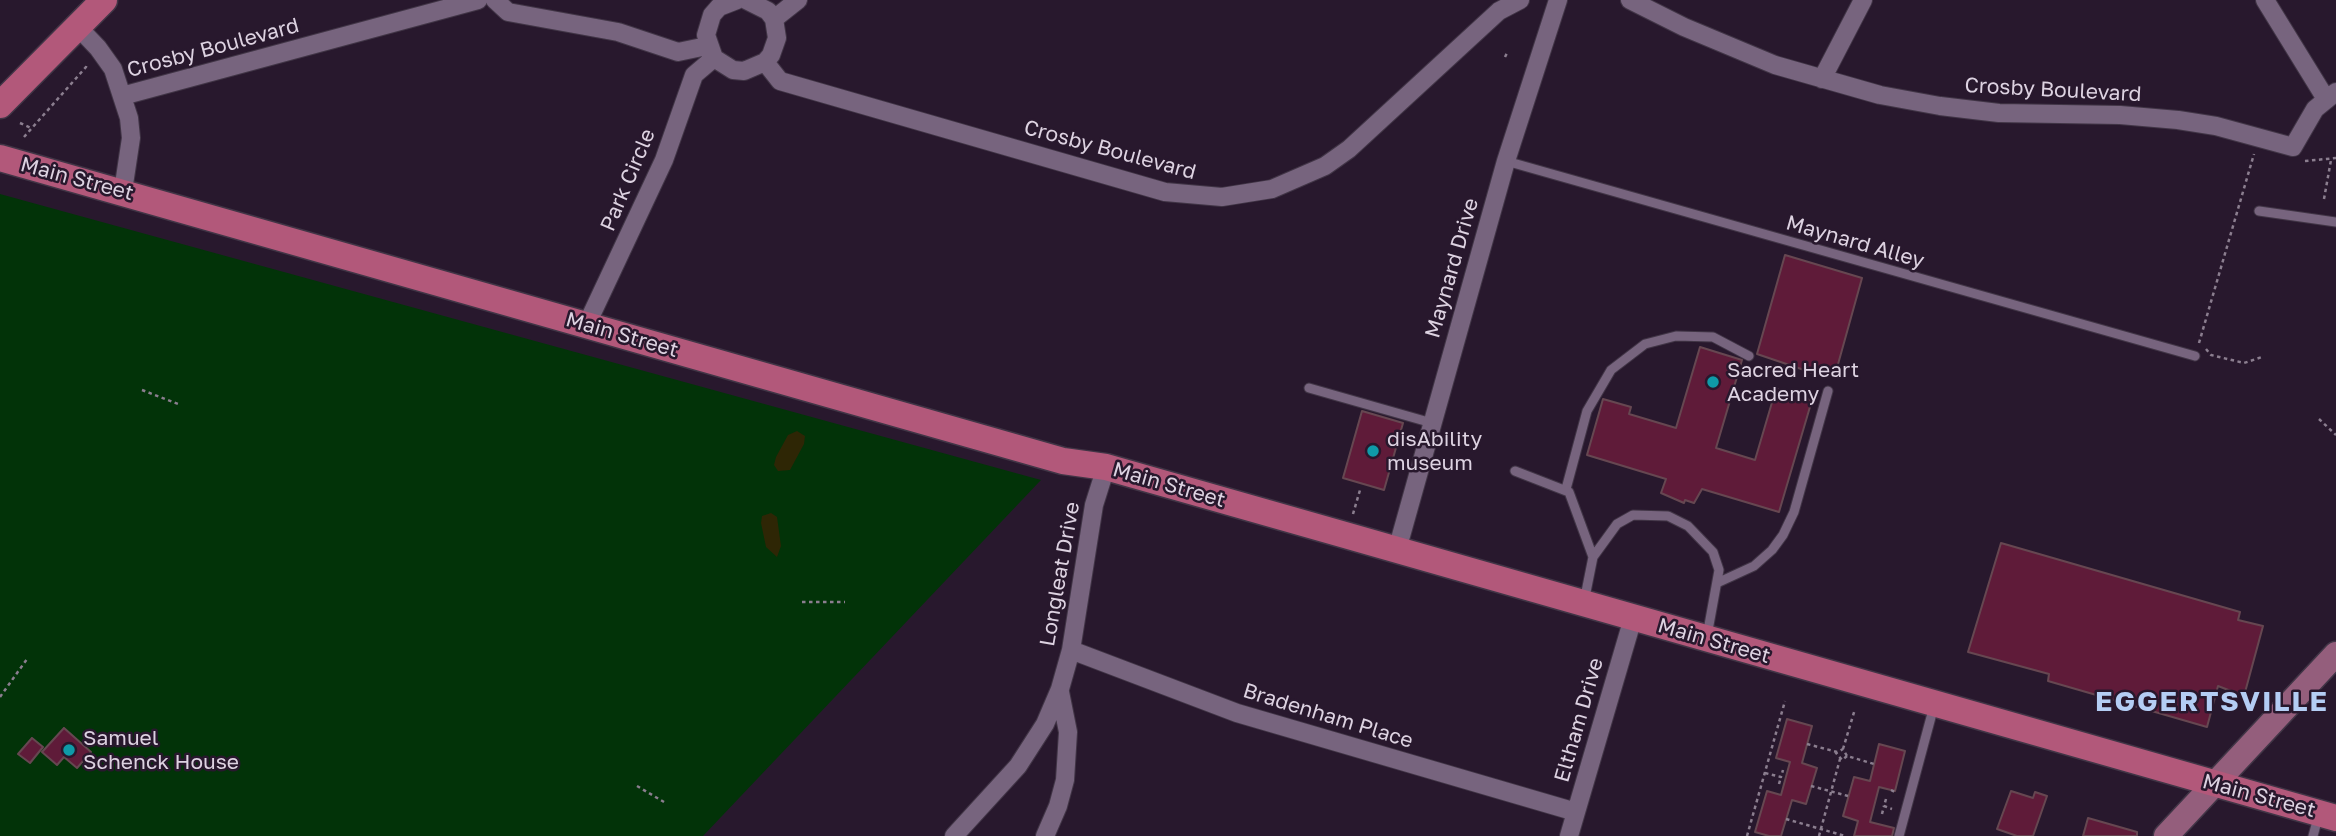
<!DOCTYPE html>
<html>
<head>
<meta charset="utf-8">
<style>
  body { margin:0 }
  canvas { display:block; background:#28182d }
</style>
</head>
<body>
<canvas width="2336" height="836"></canvas>
<script>
const context = document.querySelector('canvas').getContext('2d');
context.lineJoin = 'round';
function fillPath(path, color) { context.fillStyle = color; context.fill(path, 'evenodd'); }
const toPath = rows => new Path2D(rows.map(r => 'M' + r).join(''));
function stroke(path, color, width, dash) { context.strokeStyle = color; context.lineWidth = width; context.lineCap = dash ? 'butt' : 'round'; context.setLineDash(dash || []); context.stroke(path); }
function write(font, color, halo, rows, align = 'center') {
  context.font = font + ' "Golos Text",sans-serif'; context.lineWidth = 5; context.setLineDash([]); context.textBaseline = 'middle'; context.strokeStyle = halo; context.fillStyle = color; for (const [text, x, y, turn = 0] of rows) {
    context.save(); context.translate(x, y); context.rotate((+turn || 0) * Math.PI / 180); context.textAlign = isNaN(turn) ? turn : align; if (halo) context.strokeText(text, 0, 0); context.fillText(text, 0, 0); context.restore();
  }
}
fillPath(toPath([
  [0,194,1041,480,703,836,0,836]
]), '#023308');
fillPath(toPath([
  [797,431,805,436,804,444,790,470,778,471,774,465,776,457,788,435],
  [771,513,777,517,781,546,777,557,766,547,761,523,762,516]
]), '#2e2605');
const building = toPath([
  [1785,255,1862,278,1835,375,1816,374,1757,354,1785,255],
  [1700,347,1742,360,1716,448,1755,460,1776,389,1812,400,1779,512,1702,489,1694,503,1685,500,1684,503,1661,493,1666,479,1587,455,1603,399,1631,407,1629,414,1676,428,1700,347],
  [1362,411,1403,423,1384,490,1343,478,1362,411],
  [2001,543,2240,612,2238,620,2263,626,2244,696,2218,686,2207,727,2048,681,2049,674,1968,652,2001,543],
  [1787,719,1812,726,1802,763,1817,768,1806,804,1792,800,1781,836,1769,836,1755,832,1767,791,1781,795,1790,762,1776,758,1787,719],
  [64,728,91,752,77,768,64,757,57,765,42,752,64,728],
  [32,738,43,747,30,763,18,754,32,738],
  [1879,744,1905,751,1895,791,1879,787,1870,822,1894,828,1892,836,1854,836,1858,821,1843,816,1854,777,1870,781,1879,744],
  [2011,791,2033,798,2035,792,2047,796,2033,836,2017,836,1997,829,2011,791],
  [2088,818,2137,832,2137,836,2083,836,2088,818]
]);
fillPath(building, '#5f1b39');
stroke(building, '#664751', 2);
const lane = toPath([
  [1506,161,2195,356],
  [2259,211,2336,222],
  [1309,388,1432,423],
  [1515,471,1569,492,1593,557,1584,602],
  [1566,489,1587,411,1611,370,1645,344,1676,336,1713,337,1749,356],
  [1593,557,1617,524,1633,515,1668,516,1688,526,1713,552,1719,570,1707,636],
  [1717,583,1754,566,1772,550,1783,535,1794,512,1828,391],
  [1899,836,1934,706],
  [2313,836,2319,814]
]);
const street = toPath([
  [495,0,508,12,618,32,678,52,707,46],
  [737,0,719,7,712,15,706,35,714,58,733,70,744,71,765,62,771,55,777,38,774,19,768,11,746,0],
  [1630,0,1684,27,1775,65,1880,95,1940,106,1999,113,2120,115,2178,120,2216,126,2293,147,2315,109,2336,92],
  [2265,0,2326,99],
  [774,19,798,0],
  [77,26,98,48,113,69,129,118,131,138,123,191],
  [765,62,780,81,1165,192,1222,197,1272,189,1325,166,1349,149,1499,11,1520,0],
  [1822,79,1863,0],
  [122,96,478,0],
  [587,324,664,160,694,75,714,58],
  [1397,550,1506,161,1558,0],
  [1071,650,1237,713,1576,812],
  [954,836,1018,766,1045,724,1060,689,1071,650,1094,505,1106,467],
  [1045,836,1058,806,1065,780,1068,732,1060,692],
  [1569,836,1633,618]
]);
const secondary = toPath([
  [2166,836,2336,654]
]);
const primary = toPath([
  [0,105,104,0],
  [0,158,1063,461,1106,467,1338,533,2336,818]
]);
stroke(lane, '#413546', 11);
stroke(street, '#413546', 20);
stroke(secondary, '#413546', 27);
stroke(primary, '#413546', 29);
stroke(toPath([
  [1505,57,1507,53],
  [20,123,31,128],
  [24,137,86,67,87,63],
  [2305,161,2336,158],
  [2324,199,2331,160],
  [2199,343,2254,154],
  [2206,349,2211,355,2244,363,2262,357],
  [142,390,178,404],
  [2319,419,2336,435],
  [1393,460,1403,463],
  [1353,514,1360,490],
  [802,602,845,602],
  [0,697,27,659],
  [1807,744,1837,752],
  [1843,749,1855,709],
  [1847,756,1842,760,1836,753,1843,749,1847,756,1874,764],
  [1765,773,1781,777,1783,770],
  [1779,784,1781,777],
  [637,786,664,802],
  [1811,786,1848,796],
  [1891,790,1897,793],
  [1886,799,1884,806,1892,809],
  [1882,814,1884,806],
  [1786,819,1845,836],
  [1747,836,1785,701],
  [1819,836,1840,759]
]), '#8b7e8f', 2.5, [3.5, 3.5]);
stroke(lane, '#77647e', 9);
stroke(street, '#77647e', 18);
stroke(secondary, '#945e7c', 24);
stroke(primary, '#b2587a', 26);
for (const [x, y, r, color] of [
  [1713,382,7,"#0f9aa8"],
  [1373,451,7,"#0f9aa8"],
  [69,750,7,"#0f9aa8"]
]) { const dot = new Path2D(); dot.arc(x, y, r, 0, 2 * Math.PI); context.fillStyle = color; context.fill(dot); stroke(dot, '#28182d', 2.5); }
write('21px', '#ddd2e1', '#28182d', [
  ["Crosby Boulevard",213,48,-15],
  ["Crosby Boulevard",2053,90,3],
  ["Crosby Boulevard",1110,150,15],
  ["Main Street",77,179,15],
  ["Park Circle",628,180,-67],
  ["Maynard Alley",1855,242,16],
  ["Maynard Drive",1452,268,-74],
  ["Main Street",622,335,16],
  ["Main Street",1169,485,16],
  ["Longleat Drive",1060,574,-80],
  ["Main Street",1714,641,16],
  ["Bradenham Place",1328,716,17],
  ["Eltham Drive",1579,720,-74],
  ["Main Street",2259,796,15]
]);
write('21px', '#ddd2e1', '#28182d', [
  ["Sacred Heart",1727,370],
  ["Academy",1727,394],
  ["disAbility",1387,439],
  ["museum",1387,463],
  ["Samuel",83,738],
  ["Schenck House",83,762]
], 'left');
context.letterSpacing = '2px';
write('bold 28px', '#b4cdf4', '#28182d', [
  ["EGGERTSVILLE",2212,702]
]);
context.letterSpacing = '0px';
</script>
</body>
</html>
